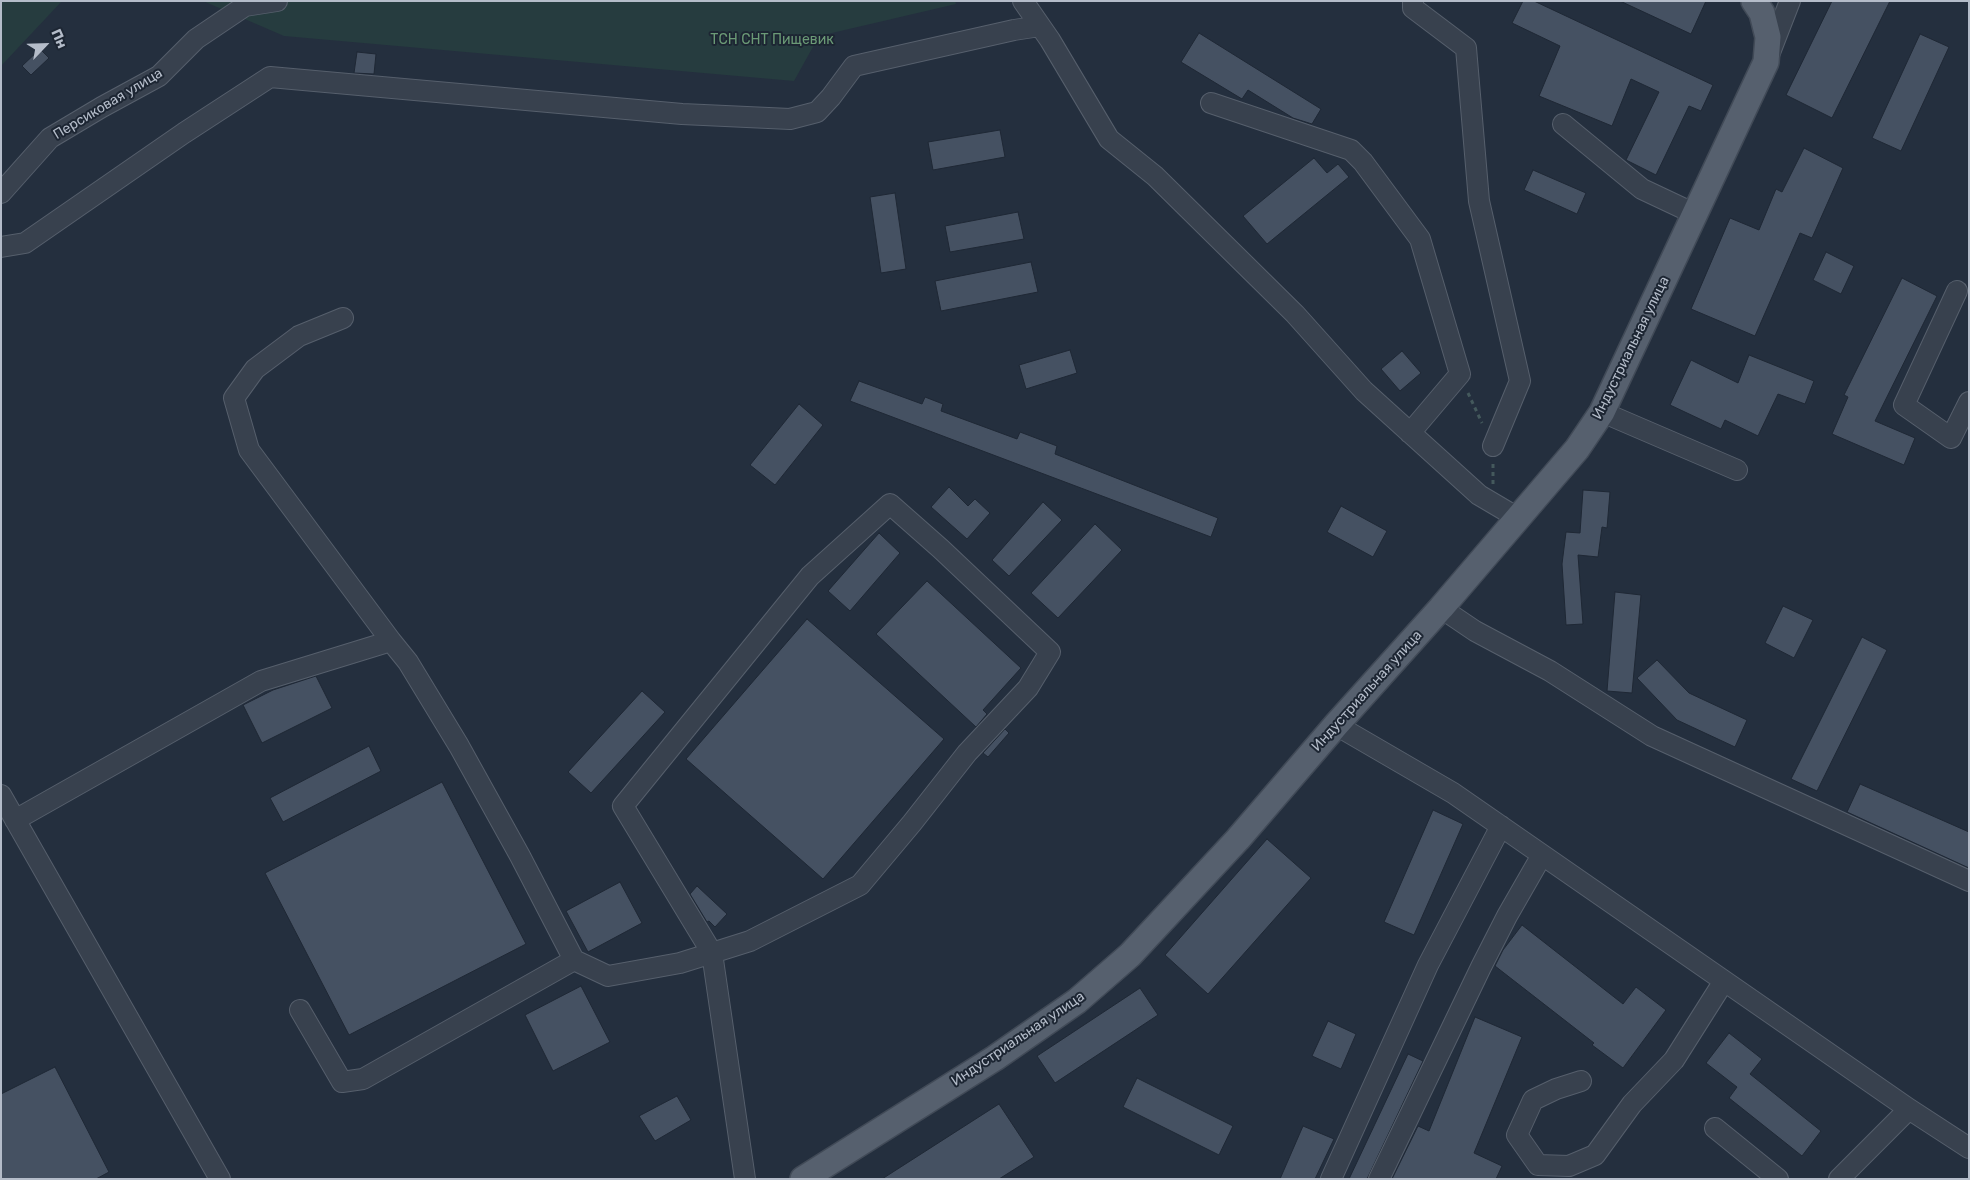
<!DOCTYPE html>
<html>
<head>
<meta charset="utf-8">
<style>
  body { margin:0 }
  #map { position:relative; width:1970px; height:1180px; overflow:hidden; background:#242f3e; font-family:Rubik,sans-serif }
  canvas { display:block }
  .frame { position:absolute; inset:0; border:2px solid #b4bcc9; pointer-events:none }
  .north { position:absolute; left:20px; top:20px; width:50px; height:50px; -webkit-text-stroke:4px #1d2633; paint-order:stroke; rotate:66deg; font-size:14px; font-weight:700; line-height:20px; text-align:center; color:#b4bcc9 }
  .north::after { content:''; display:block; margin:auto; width:18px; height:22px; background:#b4bcc9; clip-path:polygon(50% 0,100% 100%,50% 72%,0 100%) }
</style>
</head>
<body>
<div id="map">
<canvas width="1970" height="1180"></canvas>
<div class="frame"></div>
<div class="north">Пн</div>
</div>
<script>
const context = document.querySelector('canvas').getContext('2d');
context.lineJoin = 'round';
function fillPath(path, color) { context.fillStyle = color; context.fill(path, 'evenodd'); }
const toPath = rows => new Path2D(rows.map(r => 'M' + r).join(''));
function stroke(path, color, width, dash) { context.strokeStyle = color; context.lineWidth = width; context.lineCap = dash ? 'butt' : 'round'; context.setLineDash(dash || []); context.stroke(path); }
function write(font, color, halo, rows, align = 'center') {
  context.font = font + ' Rubik,sans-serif'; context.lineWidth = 4; context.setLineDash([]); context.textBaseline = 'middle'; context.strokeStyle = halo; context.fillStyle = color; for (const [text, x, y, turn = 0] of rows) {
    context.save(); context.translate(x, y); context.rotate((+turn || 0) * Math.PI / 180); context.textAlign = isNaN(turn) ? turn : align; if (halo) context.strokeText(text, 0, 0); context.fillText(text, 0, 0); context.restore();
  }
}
fillPath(toPath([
  [1,1,62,1,1,66],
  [203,1,955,1,956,4,819,36,794,81,284,36]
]), '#263c3f');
const building = toPath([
  [1523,1,1534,1,1713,85,1701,111,1689,106,1656,175,1626,160,1659,92,1631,79,1612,126,1539,96,1560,46,1512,23,1523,1],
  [1620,1,1706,1,1691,34,1620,1],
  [1832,1,1890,1,1832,118,1786,95,1832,1],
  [1199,33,1321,109,1312,124,1293,118,1248,90,1242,99,1181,62,1199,33],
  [1920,34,1949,47,1901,151,1872,138,1920,34],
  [40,49,49,58,31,75,22,66,40,49],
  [357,52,376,54,374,74,354,73,357,52],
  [1000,130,1005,157,933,170,928,142,1000,130],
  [1804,148,1843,168,1812,238,1800,233,1755,336,1691,309,1730,218,1759,230,1776,189,1782,192,1804,148],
  [1314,158,1327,173,1338,164,1349,177,1267,244,1243,216,1314,158],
  [1533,170,1586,193,1577,214,1524,190,1533,170],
  [895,193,906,269,881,273,870,197,895,193],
  [1018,212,1024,239,950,252,945,226,1018,212],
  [1826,252,1854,266,1841,294,1813,280,1826,252],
  [1031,262,1038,292,941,311,935,281,1031,262],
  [1902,278,1937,296,1875,421,1915,438,1904,465,1832,434,1848,397,1844,395,1902,278],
  [1070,350,1077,373,1026,389,1019,365,1070,350],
  [1402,351,1421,373,1400,391,1381,369,1402,351],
  [1749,355,1814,381,1805,404,1778,394,1758,436,1725,420,1721,429,1670,405,1691,360,1738,383,1749,355],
  [859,381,922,404,925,397,943,404,941,411,1017,439,1020,432,1057,446,1055,454,1218,518,1211,537,850,401,859,381],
  [799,404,823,425,775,485,750,465,799,404],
  [949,487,968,506,975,499,990,513,967,539,931,507,949,487],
  [1583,490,1610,492,1607,528,1602,527,1598,557,1578,555,1583,624,1566,625,1562,564,1566,532,1580,533,1583,490],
  [1043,502,1062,520,1009,576,992,560,1043,502],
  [1341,506,1387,531,1373,557,1327,532,1341,506],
  [1095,524,1122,550,1058,618,1031,593,1095,524],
  [879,533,900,553,850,611,828,591,879,533],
  [927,581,1021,668,983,710,987,714,976,727,876,634,927,581],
  [1615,592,1641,595,1632,693,1607,691,1615,592],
  [1783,606,1813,620,1794,658,1765,643,1783,606],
  [807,619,944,739,823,879,686,759,807,619],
  [1862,637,1887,650,1817,791,1791,779,1862,637],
  [1657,660,1689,693,1747,720,1735,747,1677,720,1637,678,1657,660],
  [316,676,332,708,262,743,243,705,273,690,316,676],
  [642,691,665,712,591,793,568,772,642,691],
  [1005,729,1009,733,988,757,983,753,1005,729],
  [369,746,381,771,283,822,270,798,369,746],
  [442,782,526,944,349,1035,265,873,442,782],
  [1860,784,1969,832,1969,868,1847,812,1860,784],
  [1433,810,1463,824,1414,935,1384,922,1433,810],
  [1267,839,1311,878,1208,994,1165,955,1267,839],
  [620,882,642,923,588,952,566,911,620,882],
  [697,886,727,914,715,927,709,921,707,922,690,894,697,886],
  [1522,925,1623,1004,1636,987,1666,1010,1623,1068,1592,1045,1594,1043,1495,966,1503,950,1522,925],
  [581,986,610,1042,553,1071,525,1015,581,986],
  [1140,988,1158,1015,1055,1083,1037,1056,1140,988],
  [1475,1017,1522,1037,1474,1153,1502,1166,1496,1179,1392,1179,1418,1126,1429,1131,1475,1017],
  [1328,1021,1356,1034,1341,1069,1312,1056,1328,1021],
  [1729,1033,1762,1059,1750,1074,1821,1131,1802,1156,1729,1098,1737,1087,1706,1063,1729,1033],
  [1408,1054,1423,1061,1367,1179,1349,1179,1408,1054],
  [55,1067,109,1172,96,1179,1,1179,1,1094,55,1067],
  [1137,1078,1233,1126,1219,1155,1123,1107,1137,1078],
  [677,1096,691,1120,655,1141,639,1116,677,1096],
  [999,1104,1034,1157,999,1179,882,1179,999,1104],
  [1303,1126,1334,1139,1315,1179,1280,1179,1303,1126]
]);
fillPath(building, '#455162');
stroke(building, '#1f2835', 1);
const minor = toPath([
  [1023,1,1050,40,1109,139,1155,176,1295,314,1364,391,1479,495,1518,518],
  [1413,1,1413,8,1466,48,1479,201,1520,381,1493,446],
  [1769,55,1790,1],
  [1211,103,1351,150,1363,162,1420,239,1460,374,1410,433],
  [1563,124,1642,189,1695,214],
  [1,193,50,138,102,107,159,76,196,39,245,6,277,1],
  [1,247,25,243,184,133,270,77,682,114,790,119,817,112,831,97,854,66,1014,30,1040,26],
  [1957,291,1904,405,1951,438,1969,402],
  [1602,412,1737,470],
  [1441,608,1475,631,1550,671,1652,736,1969,881],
  [391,641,408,662,459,746,520,856,574,960,608,976,680,963,712,953,750,941,860,885,912,823,967,753,1028,688,1050,652,941,549,890,504,810,576,623,806,712,953,745,1179],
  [1336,725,1453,793,1909,1109,1969,1148],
  [1,795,220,1179],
  [15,820,261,681,391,641,249,450,234,398,255,369,299,336,343,318],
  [300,1010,342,1082,363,1079,574,960],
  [1581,1081,1556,1089,1533,1100,1517,1135,1538,1165,1569,1166,1595,1155,1632,1104,1674,1060,1724,981],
  [1715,1128,1778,1179],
  [1331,1179,1428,965,1501,826],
  [1379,1179,1481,967,1507,916,1542,855],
  [1839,1179,1909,1109]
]);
const major = toPath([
  [803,1179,995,1058,1077,1001,1130,955,1238,839,1336,725,1441,608,1577,449,1602,412,1766,62,1768,37,1762,13,1754,1]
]);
stroke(minor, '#565f6c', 22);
stroke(major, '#414a57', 28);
stroke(toPath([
  [1468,393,1482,423],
  [1493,484,1493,462]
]), '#44595c', 3, [4, 4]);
stroke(minor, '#38414e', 20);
stroke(major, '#56606e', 25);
write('14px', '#6b9a76', '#1d2633', [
  ["ТСН СНТ Пищевик",772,40]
]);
write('14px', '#b4bcc9', '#1d2633', [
  ["Персиковая улица",108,104,-31],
  ["Индустриальная улица",1631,348,-64],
  ["Индустриальная улица",1367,691,-48],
  ["Индустриальная улица",1018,1039,-34]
]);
</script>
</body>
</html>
